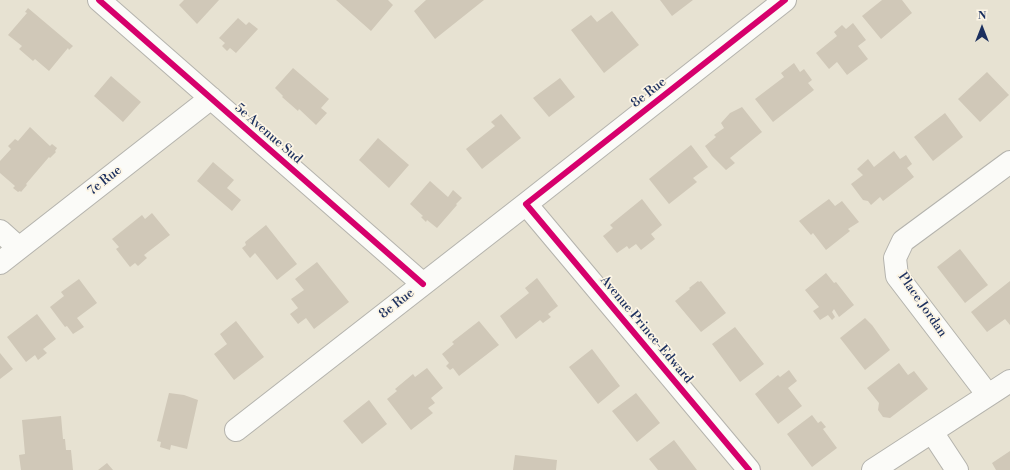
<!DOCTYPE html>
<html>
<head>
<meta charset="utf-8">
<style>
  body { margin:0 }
  #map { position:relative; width:1010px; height:470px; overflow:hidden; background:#e7e2d2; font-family:"Libre Bodoni",serif }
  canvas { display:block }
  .north { position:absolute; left:962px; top:8px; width:40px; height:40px; -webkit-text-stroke:3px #fcf5e5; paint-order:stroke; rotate:0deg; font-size:11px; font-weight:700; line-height:16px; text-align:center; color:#1b2f5e }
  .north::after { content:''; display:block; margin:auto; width:14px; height:18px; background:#1b2f5e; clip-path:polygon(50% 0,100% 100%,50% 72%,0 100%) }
</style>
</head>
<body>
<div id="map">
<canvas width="1010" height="470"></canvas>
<div class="north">N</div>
</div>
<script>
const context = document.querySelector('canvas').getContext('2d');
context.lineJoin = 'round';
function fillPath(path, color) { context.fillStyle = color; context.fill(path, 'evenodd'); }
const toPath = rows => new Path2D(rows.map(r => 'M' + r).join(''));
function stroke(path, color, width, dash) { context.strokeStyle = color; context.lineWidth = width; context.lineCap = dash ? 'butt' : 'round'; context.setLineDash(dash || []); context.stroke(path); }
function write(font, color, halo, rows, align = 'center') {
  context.font = font + ' "Libre Bodoni",serif'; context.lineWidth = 3.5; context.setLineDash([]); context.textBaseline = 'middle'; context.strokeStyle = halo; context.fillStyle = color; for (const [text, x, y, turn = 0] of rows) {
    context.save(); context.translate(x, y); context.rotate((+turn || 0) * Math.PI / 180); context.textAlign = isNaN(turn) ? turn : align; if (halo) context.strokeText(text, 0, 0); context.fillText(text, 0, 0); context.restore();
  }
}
fillPath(toPath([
  [184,0,219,0,197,24,179,5],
  [336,0,388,0,393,5,371,31],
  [426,0,484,0,435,39,414,11],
  [660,0,693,0,672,16],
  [882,0,902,0,912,13,881,39,862,16],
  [28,8,73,46,69,50,68,48,49,71,35,59,33,61,19,49,22,46,8,35,27,13,25,12],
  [612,11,639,45,604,73,571,30,591,15,597,22],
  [238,18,246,25,249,22,258,29,236,53,230,48,227,51,222,46,225,43,219,38],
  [853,23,866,40,858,46,868,59,847,75,837,62,829,69,816,53,837,36,834,32,842,25,846,29],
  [794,63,800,72,804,69,812,80,808,83,814,90,773,122,755,99,784,77,781,73],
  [293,68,329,99,321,108,327,113,316,125,299,109,298,111,282,97,283,96,275,88],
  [987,72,1009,95,980,122,958,99],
  [111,76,141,102,123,122,94,96],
  [560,78,575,97,549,117,533,98],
  [742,107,762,132,730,158,735,163,726,170,712,156,705,146,716,137,714,135,724,128,721,123,730,113],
  [945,113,963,137,933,161,914,137],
  [501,114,521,138,482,169,466,149,495,126,491,122],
  [30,127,50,146,52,144,57,148,55,151,56,152,50,158,49,157,26,184,27,185,21,192,20,191,18,192,13,188,15,186,0,173,0,161,11,149,8,146,15,139,18,141],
  [378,138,409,165,389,188,359,160],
  [691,145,708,167,693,178,697,182,669,204,649,179],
  [894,151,900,159,906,155,912,164,907,168,914,177,883,201,880,197,871,205,868,201,863,200,851,184,863,175,857,169,868,159,874,167],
  [213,162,234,180,227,188,241,200,232,211,197,181],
  [430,181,448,197,453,190,462,198,456,204,457,205,437,228,427,220,426,222,421,217,423,216,410,204],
  [642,199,662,225,651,234,655,239,641,250,636,244,629,249,627,246,617,253,603,236,613,228,610,225],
  [829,199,835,206,842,201,859,222,848,229,850,231,826,250,813,233,811,235,799,221],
  [152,213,170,235,144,255,147,258,138,266,135,263,130,267,116,249,119,247,112,239,142,215,145,219],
  [266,225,297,264,277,280,255,253,250,258,242,248,246,245,245,242],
  [960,249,988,285,965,303,937,267],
  [317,262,349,302,314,329,306,318,298,324,290,314,298,308,291,299,304,290,295,279],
  [826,273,834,283,836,282,854,305,839,317,834,309,832,312,835,317,832,320,828,315,820,320,813,311,819,307,805,290],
  [537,278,558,306,548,314,551,317,543,323,540,320,516,339,500,316,529,293,525,288],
  [79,279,97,303,77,318,84,327,73,334,67,326,65,327,50,307,64,296,61,292],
  [698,281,699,282,701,281,726,313,701,332,675,301,690,289,689,288],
  [1010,281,1010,325,1005,319,987,332,971,312],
  [37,314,56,339,43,349,47,353,38,360,35,355,26,362,7,337],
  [865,318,872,325,890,350,865,370,840,338],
  [236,321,264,357,234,380,214,354,227,344,220,334],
  [479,321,499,345,459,376,453,368,450,370,446,366,449,363,442,354,454,344,452,342],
  [735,327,764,364,740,382,712,344],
  [592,349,620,386,598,404,569,367],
  [0,353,13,369,0,379],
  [899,363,908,375,914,371,928,389,890,418,883,417,878,410,879,403,867,388],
  [427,368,443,388,431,398,435,403,428,408,433,413,411,430,387,399,397,391,395,389,413,374,415,377],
  [789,370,797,381,788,388,802,406,778,424,755,394,778,375,780,377],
  [169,393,184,395,198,400,187,449,171,445,170,450,160,447,161,442,157,441],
  [636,393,660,423,637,442,612,411],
  [369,400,387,424,362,444,343,421],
  [812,415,818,423,821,421,826,427,823,429,837,448,812,467,787,434],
  [61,416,63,439,65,439,66,450,71,450,73,470,21,470,19,455,25,454,22,420],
  [674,440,697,470,658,470,649,459],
  [1010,451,1010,470,996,470,992,463],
  [515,455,557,460,556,470,513,470],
  [107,463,113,470,98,470]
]), '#d0c8b8');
const minor = toPath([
  [99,0,423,284],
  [526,204,749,470],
  [0,231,19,248],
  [0,263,211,98],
  [988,395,897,276,895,258,903,241,1010,162],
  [236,430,526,204,785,0],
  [932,432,957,470],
  [873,470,1010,381]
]);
stroke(minor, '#b4b3ad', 24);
stroke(minor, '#fbfbf8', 22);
stroke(toPath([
  [99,0,423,284],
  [749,470,526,204,785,0]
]), '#d6006c', 6);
write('13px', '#1b2f5e', '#fcf5e5', [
  ["8e Rue",649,93,-38],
  ["5e Avenue Sud",268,134,41],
  ["7e Rue",105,181,-38],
  ["8e Rue",397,304,-38],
  ["Place Jordan",922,305,55],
  ["Avenue Prince-Edward",646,330,50]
]);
</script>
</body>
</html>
